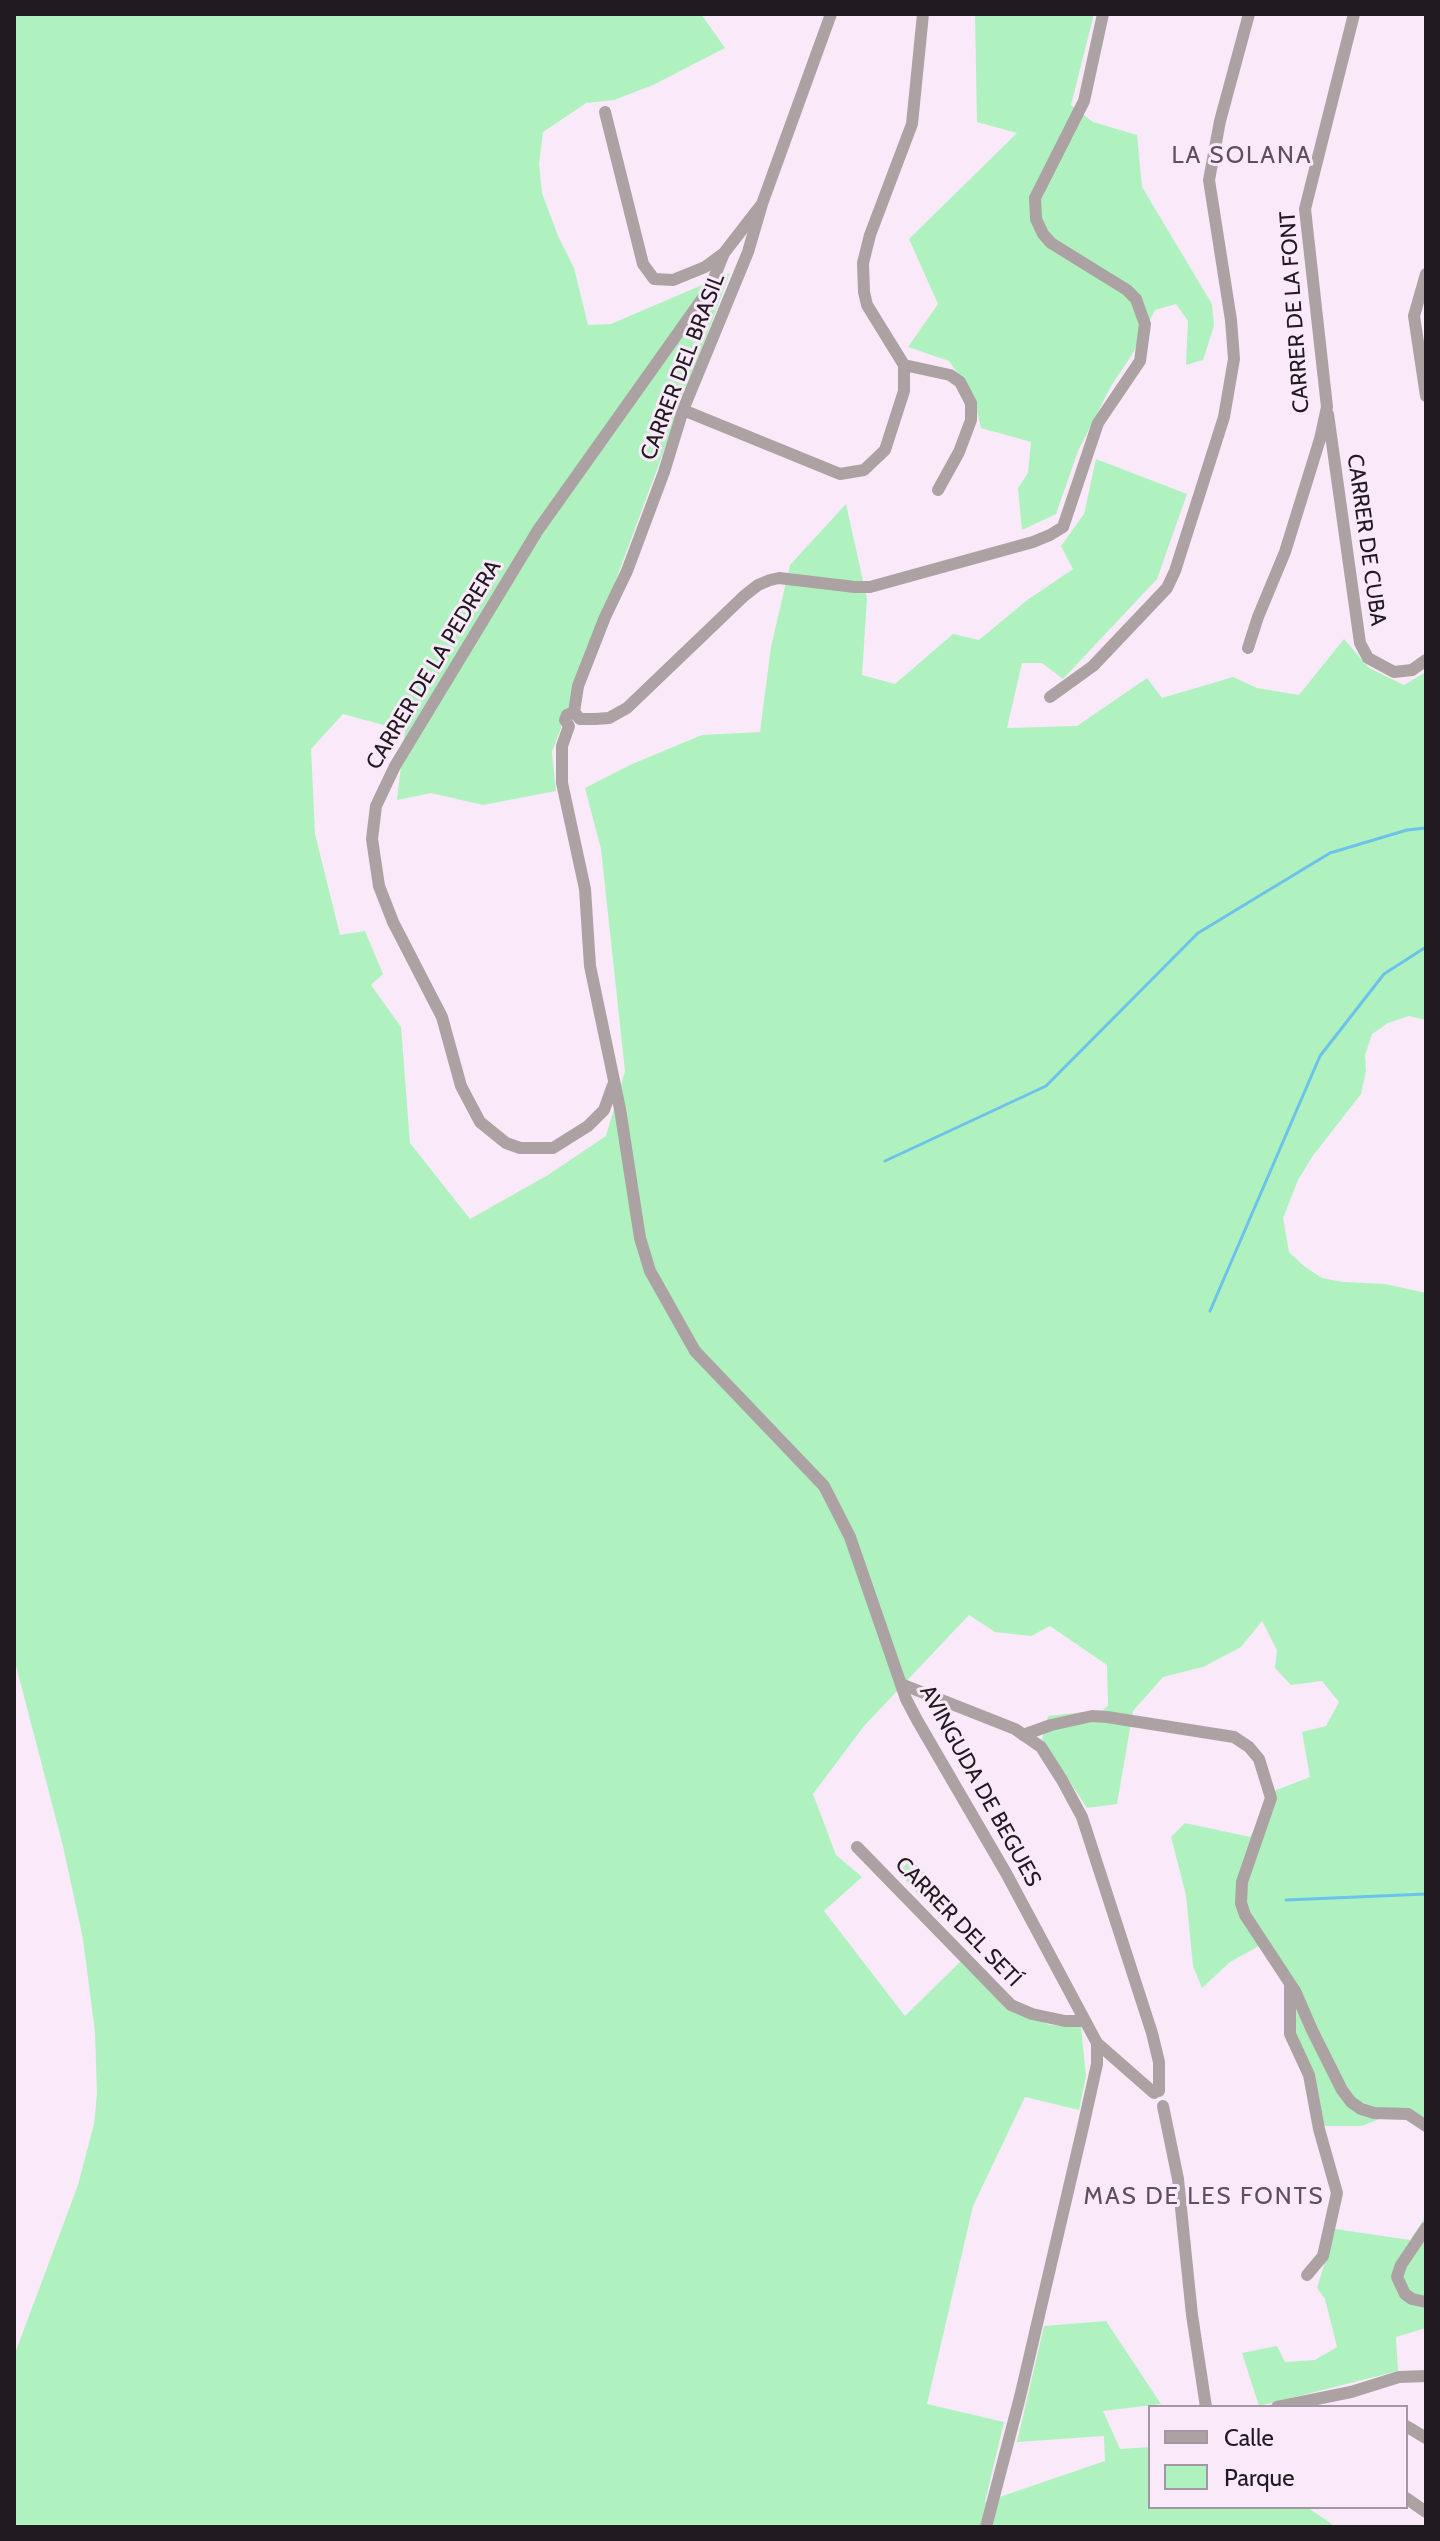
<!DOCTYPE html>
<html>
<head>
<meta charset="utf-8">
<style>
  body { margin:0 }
  #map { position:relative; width:1440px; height:2541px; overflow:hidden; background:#fae9f9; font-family:Cabin,sans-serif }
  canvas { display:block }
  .frame { position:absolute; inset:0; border:16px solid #211b21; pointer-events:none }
  .legend { position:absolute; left:1148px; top:2405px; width:260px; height:104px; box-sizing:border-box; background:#fae9f9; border:2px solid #a397a3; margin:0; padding:10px 14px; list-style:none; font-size:24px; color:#211b21 }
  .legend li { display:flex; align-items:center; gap:16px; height:40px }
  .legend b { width:40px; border:2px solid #a397a3 }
</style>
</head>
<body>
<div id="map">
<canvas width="1440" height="2541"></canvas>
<div class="frame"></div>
<ul class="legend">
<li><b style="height:10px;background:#ada2a3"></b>Calle</li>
<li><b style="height:22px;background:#aff2c0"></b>Parque</li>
</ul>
</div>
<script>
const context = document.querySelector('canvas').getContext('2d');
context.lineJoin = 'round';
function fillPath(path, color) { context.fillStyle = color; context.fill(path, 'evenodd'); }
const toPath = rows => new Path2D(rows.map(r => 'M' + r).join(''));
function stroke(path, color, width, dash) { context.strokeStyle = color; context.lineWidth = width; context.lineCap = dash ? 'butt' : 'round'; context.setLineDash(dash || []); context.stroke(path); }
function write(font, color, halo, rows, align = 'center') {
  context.font = font + ' Cabin,sans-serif'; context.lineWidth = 6; context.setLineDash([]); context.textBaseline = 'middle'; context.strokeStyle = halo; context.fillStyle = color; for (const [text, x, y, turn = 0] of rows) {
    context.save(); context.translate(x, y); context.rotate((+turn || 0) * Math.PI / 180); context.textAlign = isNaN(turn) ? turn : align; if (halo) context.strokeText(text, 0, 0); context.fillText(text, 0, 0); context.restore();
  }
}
fillPath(toPath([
  [14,14,701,14,725,48,653,85,614,100,586,103,543,132,539,164,542,193,558,236,574,268,588,325,611,324,730,273,552,752,556,791,483,805,431,793,397,800,405,731,343,714,311,749,315,834,340,935,365,931,383,974,371,985,401,1027,410,1143,470,1219,548,1175,606,1136,625,1071,601,849,585,788,630,765,702,735,760,732,771,647,790,565,846,504,867,599,862,675,895,684,953,634,979,640,1026,601,1073,569,1061,546,1084,514,1096,459,1187,494,1157,579,1063,679,1042,663,1022,663,1007,728,1077,726,1147,678,1162,698,1233,677,1257,688,1299,695,1344,639,1369,668,1404,685,1426,672,1426,1020,1409,1016,1388,1023,1372,1034,1365,1055,1366,1071,1361,1094,1312,1157,1298,1180,1283,1218,1289,1252,1305,1267,1322,1278,1343,1282,1385,1284,1426,1293,1426,2134,1409,2117,1387,2116,1362,2126,1324,2126,1292,2033,1296,2011,1268,1941,1230,1962,1202,1988,1193,1966,1186,1895,1171,1837,1185,1823,1250,1837,1274,1791,1310,1777,1302,1732,1326,1726,1339,1702,1322,1681,1291,1685,1275,1668,1277,1650,1262,1621,1241,1647,1203,1667,1163,1677,1133,1711,1117,1804,1087,1808,1042,1739,1048,1716,1103,1710,1108,1706,1107,1665,1050,1626,1031,1636,995,1632,969,1615,864,1726,813,1794,836,1855,862,1877,824,1911,905,2016,960,1962,1012,2010,1050,2025,1081,2027,1086,2076,1079,2110,1025,2097,973,2206,927,2404,1004,2422,985,2502,1105,2461,1104,2436,1017,2442,1044,2326,1106,2321,1161,2404,1103,2411,1120,2449,1150,2447,1150,2507,1307,2507,1336,2527,14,2527,14,2356,78,2185,94,2124,97,2094,95,2032,83,1939,63,1846,14,1658],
  [975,14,1094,14,1071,105,1093,122,1137,135,1142,187,1212,304,1214,326,1203,360,1186,365,1188,321,1176,304,1155,310,1133,353,1111,386,1078,451,1056,514,1022,530,1018,488,1028,473,1031,442,981,428,973,395,949,361,908,347,938,304,909,239,1017,133,977,122],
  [912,1859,937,1887,923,1900,898,1872],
  [1426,2216,1426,2328,1396,2337,1398,2371,1259,2406,1242,2353,1277,2346,1285,2362,1315,2360,1337,2347,1325,2299,1317,2288,1335,2229,1410,2240]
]), '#aff2c0');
stroke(toPath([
  [885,1161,1046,1086,1198,933,1330,853,1407,830,1426,828],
  [1210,1311,1320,1056,1384,974,1426,947],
  [1286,1900,1426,1894]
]), '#6cc2eb', 3);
stroke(toPath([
  [605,112,643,264,654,279,673,280,705,267,724,253],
  [1426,274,1414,316,1426,396],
  [904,365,950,375,960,382,971,403,971,420,959,452,938,490],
  [683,410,840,474,864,470,885,450,904,391,904,365,867,305,864,292,863,263,870,235,912,124,923,14],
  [1328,414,1360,643,1368,658,1394,672,1412,670,1426,660],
  [1248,648,1258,617,1285,552,1320,439,1327,407,1305,209,1354,14],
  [1050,697,1093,666,1167,588,1175,571,1224,417,1234,359,1231,320,1209,180,1220,121,1249,14],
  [574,712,567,715,565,720,569,726,562,746,562,783,585,889,590,966,620,1109,640,1238,650,1271,695,1351,824,1486,850,1537,906,1699,917,1720,1006,1873,1097,2043,1154,2093],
  [574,712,580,719,595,719,609,718,627,708,744,596,758,585,770,580,779,578,855,587,870,587,1033,542,1050,535,1063,527,1098,423,1140,361,1145,324,1136,299,1127,290,1051,243,1043,234,1036,219,1035,198,1084,101,1103,14],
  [574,712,578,686,605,617,627,571,664,472,683,410,748,252,762,204,831,14],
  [613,1085,604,1110,588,1126,553,1148,520,1148,506,1143,480,1122,461,1086,442,1017,393,922,379,886,372,839,376,806,395,766,538,530,710,288,724,253,762,204],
  [901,1684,1015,1729,1041,1747,1062,1780,1082,1817,1152,2033,1159,2062,1159,2091],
  [1023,1735,1051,1725,1092,1716,1107,1717,1234,1737,1249,1747,1259,1759,1271,1798,1242,1882,1241,1903,1245,1915,1295,1991,1312,2030,1342,2090,1351,2102,1361,2109,1374,2113,1408,2114,1426,2126],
  [857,1847,1011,2005,1032,2014,1065,2021,1084,2021],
  [1290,1986,1290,2034,1309,2075,1319,2129,1337,2193,1323,2256,1307,2275],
  [1163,2106,1178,2179,1192,2315,1206,2407],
  [1426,2228,1401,2265,1397,2277,1405,2294,1412,2299,1426,2302],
  [1277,2407,1351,2392,1399,2377,1426,2376],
  [1406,2426,1426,2438],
  [1406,2498,1426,2512],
  [986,2527,1020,2397,1083,2127,1097,2064,1097,2043]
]), '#ada2a3', 12);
write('22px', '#211b21', '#fae9f9', [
  ["CARRER DE LA FONT",1295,312,-94],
  ["CARRER DEL BRASIL",683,367,-69],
  ["CARRER DE CUBA",1366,540,82],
  ["CARRER DE LA PEDRERA",434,665,-59],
  ["AVINGUDA DE BEGUES",980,1786,61],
  ["CARRER DEL SETÍ",958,1922,46]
]);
context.letterSpacing = '2px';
write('24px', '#5d4f5d', '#fae9f9', [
  ["LA SOLANA",1242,156],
  ["MAS DE LES FONTS",1204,2197]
]);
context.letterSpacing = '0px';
</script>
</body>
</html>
